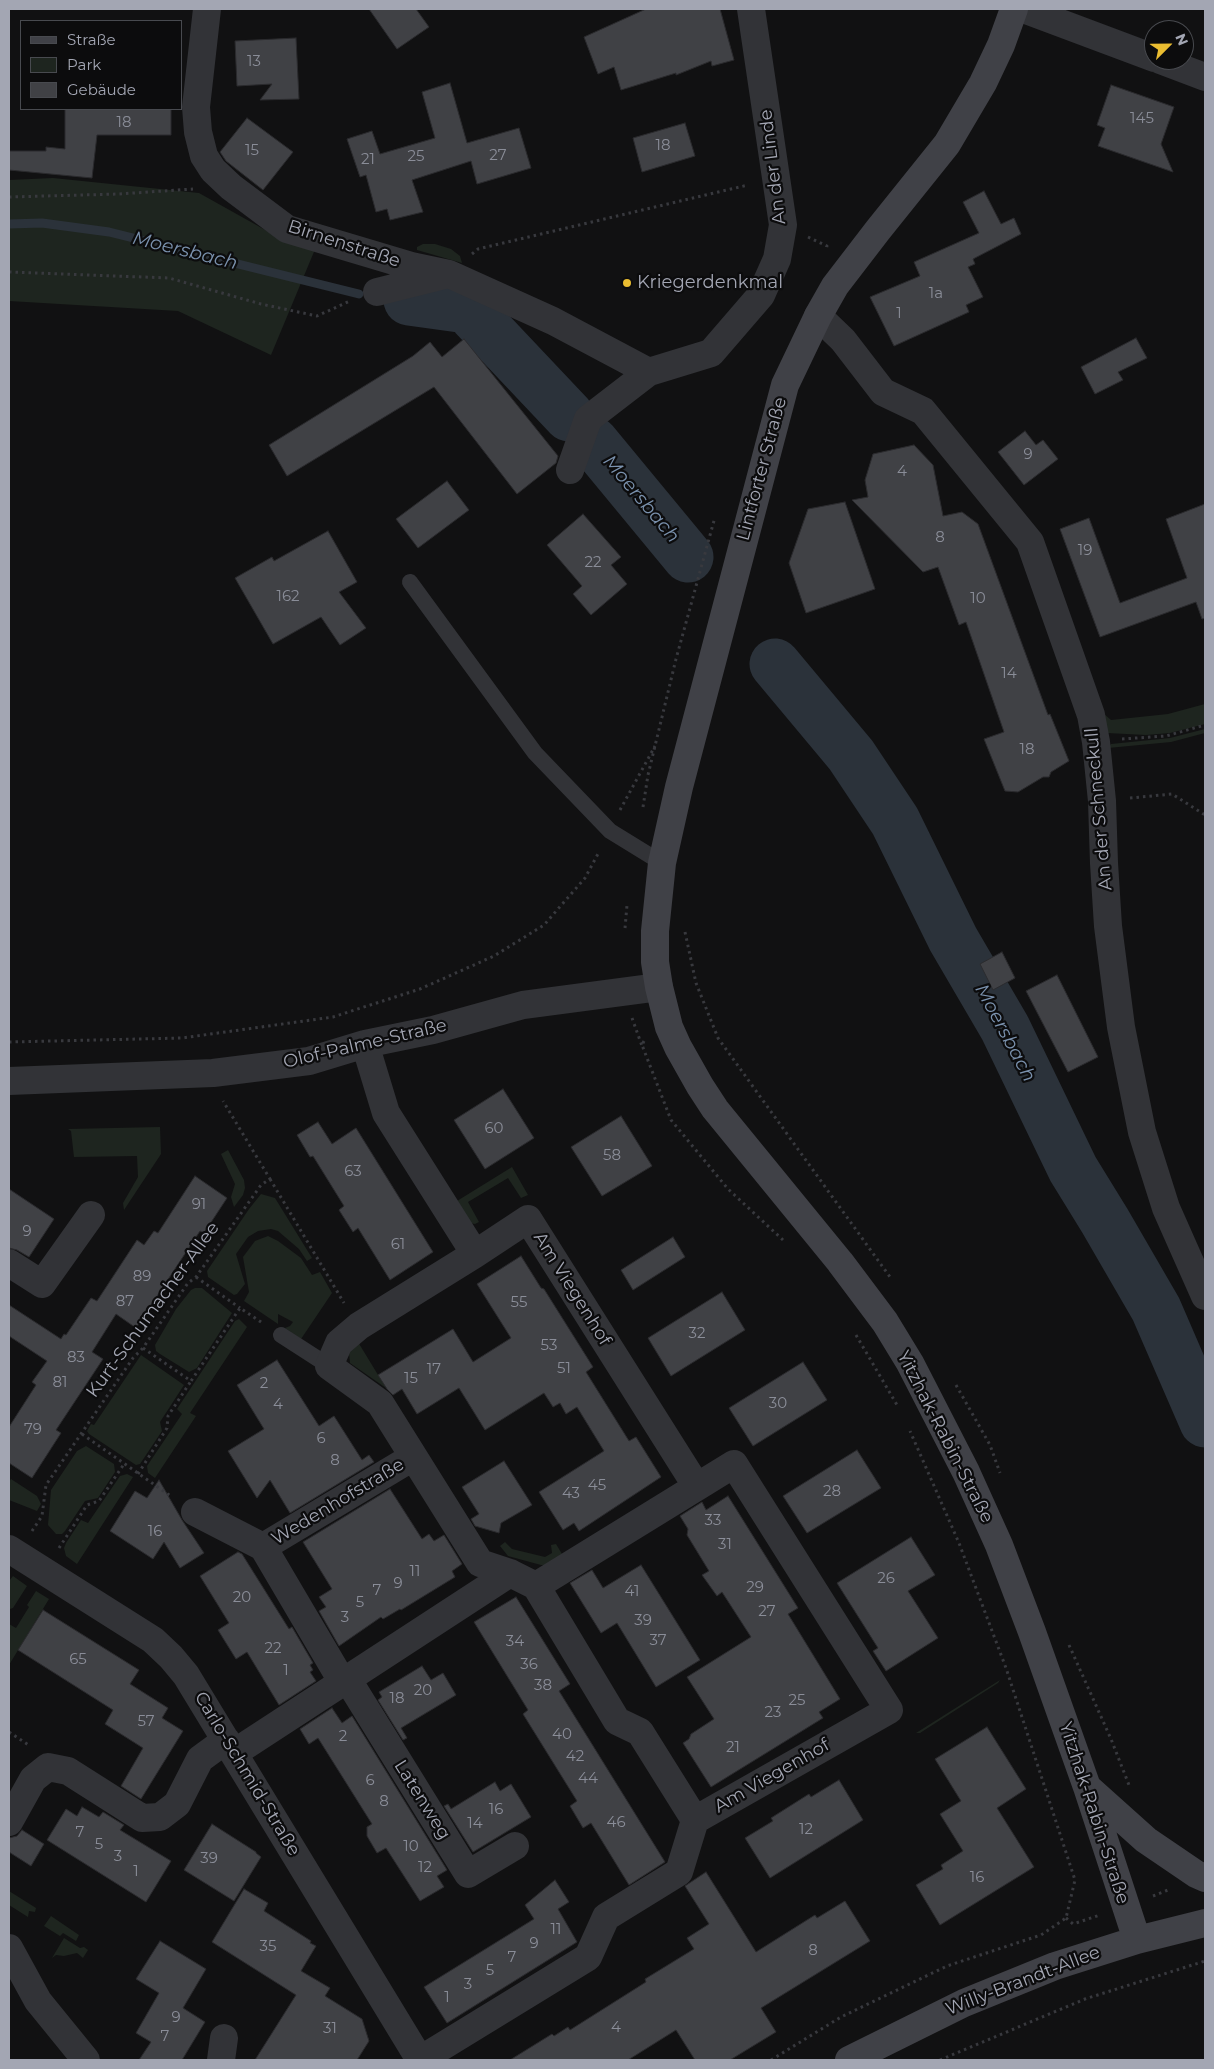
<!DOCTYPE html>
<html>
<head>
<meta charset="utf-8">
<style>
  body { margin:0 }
  #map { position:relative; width:1214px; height:2069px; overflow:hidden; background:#111112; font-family:Montserrat,sans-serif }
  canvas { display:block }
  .frame { position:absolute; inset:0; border:10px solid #a3a6b3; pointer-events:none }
  .legend { position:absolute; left:20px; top:20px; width:162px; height:90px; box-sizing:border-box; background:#0c0c0d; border:1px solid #484a4f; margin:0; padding:6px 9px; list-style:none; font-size:15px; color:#a3a6b3 }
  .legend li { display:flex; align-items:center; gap:10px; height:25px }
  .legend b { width:25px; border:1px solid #484a4f }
  .north { position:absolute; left:1144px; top:20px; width:50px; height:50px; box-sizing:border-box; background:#0c0c0d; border:1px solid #484a4f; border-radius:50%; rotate:67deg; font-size:14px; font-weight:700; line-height:20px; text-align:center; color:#a3a6b3 }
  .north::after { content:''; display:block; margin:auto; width:18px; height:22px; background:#eabd31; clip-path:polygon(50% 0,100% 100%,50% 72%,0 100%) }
</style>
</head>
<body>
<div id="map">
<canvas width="1214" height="2069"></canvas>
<div class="frame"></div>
<ul class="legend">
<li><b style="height:6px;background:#404147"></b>Straße</li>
<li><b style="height:14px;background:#1e251f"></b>Park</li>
<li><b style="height:14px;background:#404145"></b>Gebäude</li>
</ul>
<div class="north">N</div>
</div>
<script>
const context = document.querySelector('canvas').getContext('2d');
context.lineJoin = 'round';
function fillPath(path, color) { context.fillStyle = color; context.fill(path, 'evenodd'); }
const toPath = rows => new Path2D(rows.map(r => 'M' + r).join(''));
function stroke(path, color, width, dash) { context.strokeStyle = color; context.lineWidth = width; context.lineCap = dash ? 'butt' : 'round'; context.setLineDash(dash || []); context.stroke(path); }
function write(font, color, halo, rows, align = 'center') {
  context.font = font + ' Montserrat,sans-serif'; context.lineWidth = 4.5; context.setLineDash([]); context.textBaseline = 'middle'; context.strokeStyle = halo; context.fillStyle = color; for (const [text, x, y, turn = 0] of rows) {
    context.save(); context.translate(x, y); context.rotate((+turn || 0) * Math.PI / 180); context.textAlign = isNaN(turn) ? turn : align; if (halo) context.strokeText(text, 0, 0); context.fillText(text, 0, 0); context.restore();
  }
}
fillPath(toPath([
  [53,178,199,193,276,236,316,247,271,355,178,311,9,301,9,180],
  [423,244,435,244,451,249,460,256,462,263,417,250,417,247],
  [1205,704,1205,724,1170,733,1146,735,1107,733,1103,713,1111,720,1168,714],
  [1205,729,1205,733,1171,742,1108,748,1111,744,1170,738],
  [160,1127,161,1154,124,1210,123,1203,138,1177,137,1156,74,1157,71,1131,68,1129],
  [228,1150,244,1180,245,1188,243,1195,231,1211,234,1207,231,1197,235,1184,221,1154],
  [512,1167,528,1195,521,1198,508,1178,468,1202,479,1222,475,1224,470,1223,457,1201],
  [261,1194,275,1198,312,1258,307,1261,299,1249,278,1231,271,1229,258,1231,248,1237,236,1254,245,1284,237,1294,234,1295,208,1277,207,1271,249,1209],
  [268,1236,278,1241,301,1258,312,1275,320,1272,332,1293,301,1339,285,1328,290,1326,293,1322,278,1314,278,1324,244,1301,249,1292,243,1257,255,1241],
  [195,1288,202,1288,232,1313,197,1368,189,1372,160,1354,156,1351,155,1345,176,1309,191,1290],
  [239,1319,247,1327,190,1413,196,1416,155,1478,148,1473,147,1466,182,1414,177,1409,235,1321],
  [358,1342,386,1388,350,1363,349,1352],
  [141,1355,184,1385,160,1422,162,1431,140,1464,136,1465,89,1434,87,1431,91,1424,94,1425],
  [86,1446,114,1464,115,1472,98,1498,85,1501,65,1531,62,1534,56,1534,48,1525,51,1490,77,1451],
  [127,1474,133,1477,77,1564,66,1556,64,1548,66,1543,81,1520,88,1523,120,1476],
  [11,1479,37,1496,41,1504,37,1511,9,1500,9,1482],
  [505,1542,512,1549,545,1557,552,1553,551,1545,556,1544,562,1554,547,1565,541,1565,508,1556,500,1546],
  [13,1576,27,1586,13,1608,10,1609,9,1581],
  [36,1591,49,1599,9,1665,9,1624,16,1628,29,1607,27,1605],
  [1000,1680,998,1683,920,1733,916,1733],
  [9,1891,36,1908,35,1912,29,1911,28,1917,9,1905],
  [51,1916,79,1935,76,1941,63,1933,60,1936,44,1926],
  [64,1938,80,1948,84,1947,88,1950,83,1958,77,1953,64,1956,56,1955,52,1958]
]), '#1e251f');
stroke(toPath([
  [9,224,42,223,109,232,359,294]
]), '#2b323a', 9);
stroke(toPath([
  [409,300,467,308,569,416],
  [593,442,688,557],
  [775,664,851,755,895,821,953,939,1005,1028,1073,1169,1105,1221,1156,1309,1205,1422]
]), '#2b323a', 51);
const building = toPath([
  [369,9,416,9,429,27,397,49,369,9],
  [646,9,720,9,734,60,712,66,711,61,676,75,676,73,621,90,614,67,598,74,584,37,646,9],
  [296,38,299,99,260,100,272,84,237,86,235,41,296,38],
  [450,83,467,143,519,128,531,168,477,184,471,161,412,180,423,212,390,220,387,209,376,212,366,175,360,177,347,139,372,131,380,154,435,138,422,92,450,83],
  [1111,85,1174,107,1161,144,1173,172,1098,146,1105,128,1097,125,1111,85],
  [65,109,171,109,171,135,97,135,92,178,9,170,9,151,46,151,46,147,65,149,65,109],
  [247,118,293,152,263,190,226,161,220,152,247,118],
  [685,123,695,156,642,172,633,138,685,123],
  [984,191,1001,224,1014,218,1021,234,973,259,975,264,968,267,983,297,966,305,969,312,894,346,870,297,920,276,914,262,979,233,963,202,984,191],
  [1136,338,1147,358,1118,372,1123,380,1095,394,1081,367,1136,338],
  [464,339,558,456,556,463,517,494,434,387,287,476,269,445,413,356,430,342,442,357,464,339],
  [1025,431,1036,445,1043,440,1058,459,1024,485,998,452,1025,431],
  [914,445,933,465,943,516,962,512,978,524,1048,715,1050,714,1069,761,1051,772,1049,777,1043,777,1018,792,1005,791,984,739,1004,732,966,622,959,625,938,567,923,572,852,500,868,497,865,480,873,454,914,445],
  [447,481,469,510,418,548,396,519,447,481],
  [845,502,875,589,806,613,789,563,808,509,845,502],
  [1205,504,1205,618,1202,619,1196,602,1100,637,1060,529,1089,518,1120,603,1187,578,1166,519,1205,504],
  [583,514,621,557,611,565,627,584,591,615,573,594,582,586,547,545,583,514],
  [328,531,357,582,339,592,366,628,340,645,321,617,273,644,235,578,272,557,274,561,328,531],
  [1002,952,1015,978,993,990,980,964,1002,952],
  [1057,975,1098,1057,1068,1072,1026,991,1057,975],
  [503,1089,534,1138,485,1169,454,1120,503,1089],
  [621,1116,652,1166,602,1196,571,1147,621,1116],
  [318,1122,332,1144,356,1128,433,1252,390,1280,358,1228,353,1232,339,1210,344,1206,313,1156,310,1157,297,1135,318,1122],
  [195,1176,227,1198,204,1233,200,1231,136,1328,116,1314,92,1352,103,1359,56,1430,61,1433,32,1478,9,1463,9,1427,36,1385,32,1382,47,1361,9,1336,9,1305,61,1339,64,1334,66,1335,91,1298,97,1301,137,1240,144,1245,154,1231,158,1233,195,1176],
  [9,1189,54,1219,29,1257,17,1250,9,1248,9,1189],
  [673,1237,685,1257,633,1290,621,1270,673,1237],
  [521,1256,541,1288,544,1289,593,1367,586,1372,629,1441,636,1437,661,1477,579,1531,574,1523,563,1530,539,1492,604,1451,577,1407,566,1414,560,1403,553,1407,544,1393,485,1430,459,1388,417,1414,402,1389,393,1395,387,1389,378,1375,453,1329,473,1362,511,1338,477,1284,521,1256],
  [722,1292,745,1330,671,1376,648,1338,722,1292],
  [277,1360,319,1426,334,1416,362,1460,369,1455,374,1462,290,1513,270,1480,257,1498,228,1451,264,1429,237,1385,277,1360],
  [803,1362,827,1400,753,1446,729,1408,803,1362],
  [857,1450,881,1488,807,1533,783,1496,857,1450],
  [504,1461,532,1505,501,1523,499,1533,475,1526,471,1519,479,1514,462,1487,504,1461],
  [159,1480,182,1520,204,1553,180,1568,164,1542,153,1559,110,1531,135,1491,147,1498,159,1480],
  [390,1489,422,1539,429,1534,434,1541,444,1535,462,1564,452,1571,455,1577,401,1610,400,1609,383,1619,381,1617,339,1646,319,1611,326,1607,319,1597,332,1589,303,1542,390,1489],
  [728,1496,798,1608,788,1614,840,1699,819,1712,823,1718,711,1787,683,1743,689,1739,691,1734,714,1719,687,1677,751,1637,722,1592,717,1596,702,1575,709,1571,687,1535,688,1529,680,1516,702,1502,706,1510,728,1496],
  [911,1537,935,1575,908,1591,938,1638,886,1671,873,1651,878,1648,837,1583,911,1537],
  [238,1552,242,1554,289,1629,292,1627,313,1663,310,1665,313,1670,310,1672,316,1681,279,1705,247,1652,236,1659,218,1630,229,1623,200,1576,238,1552],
  [641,1565,700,1660,656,1687,617,1623,601,1633,570,1583,592,1570,603,1588,641,1565],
  [516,1597,570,1684,559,1691,665,1862,629,1885,591,1823,583,1828,570,1806,577,1801,523,1714,528,1710,474,1622,516,1597],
  [43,1610,139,1670,130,1684,168,1708,162,1718,183,1731,141,1799,121,1786,143,1748,105,1724,113,1710,18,1650,43,1610],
  [422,1666,431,1680,443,1673,456,1695,401,1728,407,1738,403,1740,378,1700,382,1697,379,1692,422,1666],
  [332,1708,342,1723,352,1716,447,1870,437,1876,444,1887,420,1901,386,1848,377,1853,367,1836,367,1827,372,1824,318,1738,309,1744,300,1729,332,1708],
  [987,1727,1026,1789,997,1808,1034,1867,940,1925,916,1885,943,1869,941,1865,963,1851,940,1814,961,1801,935,1759,987,1727],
  [839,1780,863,1820,770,1878,745,1838,773,1821,771,1818,809,1794,811,1797,839,1780],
  [495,1782,500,1791,511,1784,531,1817,473,1852,444,1806,448,1804,451,1809,495,1782],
  [82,1807,99,1817,103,1812,124,1825,120,1830,171,1861,146,1902,47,1840,66,1809,77,1816,82,1807],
  [212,1824,256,1852,256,1853,261,1857,234,1901,184,1870,212,1824],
  [22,1830,44,1844,31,1866,9,1852,9,1838,17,1836,22,1830],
  [706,1872,756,1952,815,1915,817,1918,845,1901,870,1941,761,2008,776,2032,730,2060,695,2060,676,2030,628,2060,510,2060,552,2034,554,2036,568,2027,570,2030,646,1982,645,1979,694,1949,687,1938,709,1924,685,1886,706,1872],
  [555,1880,569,1902,558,1909,577,1942,447,2023,424,1987,534,1919,525,1905,555,1880],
  [244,1889,268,1903,264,1911,311,1941,310,1943,316,1946,301,1971,330,1988,325,1996,362,2019,369,2041,357,2060,255,2060,296,1995,212,1942,244,1889],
  [160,1941,206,1969,183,2008,205,2022,182,2060,139,2060,151,2042,136,2033,159,1993,136,1979,160,1941]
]);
fillPath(building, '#404145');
stroke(building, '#2b2b2e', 1);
stroke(toPath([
  [9,197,119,194,193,189],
  [808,237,827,246,826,249],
  [472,254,478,249,748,185],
  [9,272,169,278,261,304,317,316,350,301],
  [1122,739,1166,736,1205,725],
  [1130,798,1172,794,1205,815],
  [643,807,648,775,676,659,715,517],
  [620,810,655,746],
  [625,928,627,905],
  [685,932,696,983,718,1038,890,1277],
  [632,1018,642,1046],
  [644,1041,642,1045,671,1120,728,1189,783,1240],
  [9,1042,182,1038,333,1017,420,989,494,956,544,925,585,878,599,852],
  [270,1179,344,1303],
  [196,1277,240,1308],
  [856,1335,897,1405],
  [143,1348,191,1381,240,1308,264,1324],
  [956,1385,990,1445,1000,1473],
  [82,1434,172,1497],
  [138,1474,167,1428,168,1416,191,1381],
  [32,1531,42,1516,46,1485,133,1358,143,1348,188,1283,196,1277,261,1185,270,1179,223,1101],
  [59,1548,87,1505,99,1501,124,1464],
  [1069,1645,1111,1739,1129,1785],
  [9,1732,30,1746],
  [1153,1896,1168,1890],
  [1066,1918,1073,1924,1100,1915],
  [771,2060,841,2017,947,1966,1041,1935,1066,1918,1075,1880,1006,1668,959,1543,910,1431],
  [940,2060,1085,1999,1205,1961]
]), '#38393e', 3, [2.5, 4]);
stroke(toPath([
  [410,582,535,753,610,831,662,863],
  [281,1335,329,1366]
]), '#323337', 16);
stroke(toPath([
  [207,9,196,107,198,132,204,156,213,170,231,187,287,229,411,266,449,274,553,321,649,372,711,353,761,295,777,259,783,225,751,9],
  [1023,9,1154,58],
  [1160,60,1205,77],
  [377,292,445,275],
  [818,316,843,340,883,392,923,411,1030,542,1091,715,1096,742,1102,801,1104,863,1108,926,1121,1027,1142,1132,1166,1208,1205,1296],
  [570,470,588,419,649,372],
  [365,1044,386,1113,475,1254,528,1219,697,1487],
  [9,1081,213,1073,309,1061,365,1044,433,1030,523,1005,659,987],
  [475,1254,359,1326,339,1343,329,1366,380,1403,480,1563,510,1573,536,1586,617,1721,640,1732,695,1820],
  [9,1263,42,1284,91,1215],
  [195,1512,263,1547,413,1457],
  [263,1547,343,1683],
  [9,1549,153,1640,171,1657,186,1675,420,2060,588,1957,606,1917,679,1872,695,1820,889,1710,734,1464,536,1586],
  [348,1680,468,1874,515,1846],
  [234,1753,510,1573],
  [9,1822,33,1779,48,1767,68,1771,142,1818,160,1817,177,1804,200,1759,226,1740],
  [9,1948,38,2001,86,2060],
  [221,2060,224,2038]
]), '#323337', 28);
stroke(toPath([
  [1014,9,1001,45,983,83,947,144,878,230,835,286,818,316,785,385,679,787,662,863,655,931,655,962,659,987,669,1027,678,1047,700,1086,715,1109,840,1262,885,1322,910,1363,966,1472,999,1545,1032,1632,1087,1787,1137,1940],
  [1088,1788,1146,1840,1196,1874,1205,1878],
  [849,2060,964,2003,1055,1966,1137,1940,1205,1923]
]), '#404147', 28);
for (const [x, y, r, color] of [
  [627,283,5,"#eabd31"]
]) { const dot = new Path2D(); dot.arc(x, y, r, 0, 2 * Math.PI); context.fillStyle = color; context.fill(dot); stroke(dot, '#0c0c0d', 2); }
write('15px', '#8a8d98', null, [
  ["13",254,62],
  ["145",1142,119],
  ["18",124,123],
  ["18",663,146],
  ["15",252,151],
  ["27",498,156],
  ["25",416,157],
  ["21",368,160],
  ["1a",936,294],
  ["1",899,314],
  ["9",1028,455],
  ["4",902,472],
  ["8",940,538],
  ["19",1085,551],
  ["22",593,563],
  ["162",288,597],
  ["10",978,599],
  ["14",1009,674],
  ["18",1027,750],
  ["60",494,1129],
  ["58",612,1156],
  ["63",353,1172],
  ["91",199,1205],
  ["9",27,1232],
  ["61",398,1245],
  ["89",142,1277],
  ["87",125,1302],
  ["55",519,1303],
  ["32",697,1334],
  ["53",549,1346],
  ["83",76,1358],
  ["51",564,1369],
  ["17",434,1370],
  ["15",411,1379],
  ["81",60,1383],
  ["2",264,1384],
  ["30",778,1404],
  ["4",278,1405],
  ["79",33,1430],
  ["6",321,1439],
  ["8",335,1461],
  ["45",597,1486],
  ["28",832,1492],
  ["43",571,1494],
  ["33",713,1521],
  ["16",155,1532],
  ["31",725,1545],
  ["11",415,1572],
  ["26",886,1579],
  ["9",398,1584],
  ["29",755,1588],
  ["7",377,1591],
  ["41",632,1592],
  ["20",242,1598],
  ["5",360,1603],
  ["27",767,1612],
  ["3",345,1618],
  ["39",643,1621],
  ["37",658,1641],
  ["34",515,1642],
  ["22",273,1649],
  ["65",78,1660],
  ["36",529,1665],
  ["1",286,1671],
  ["38",543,1686],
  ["20",423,1691],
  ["18",397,1699],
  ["25",797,1701],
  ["23",773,1713],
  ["57",146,1722],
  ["40",562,1735],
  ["2",343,1737],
  ["21",733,1748],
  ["42",575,1757],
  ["44",588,1779],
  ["6",370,1781],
  ["8",384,1802],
  ["16",496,1810],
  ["46",616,1823],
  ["14",475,1824],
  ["12",806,1830],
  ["7",80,1833],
  ["5",99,1845],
  ["10",411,1847],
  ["3",118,1857],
  ["39",209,1859],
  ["12",425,1868],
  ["1",136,1872],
  ["16",977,1878],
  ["11",556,1930],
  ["9",534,1944],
  ["35",268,1947],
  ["8",813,1951],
  ["7",512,1958],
  ["5",490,1971],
  ["3",468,1985],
  ["1",447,1998],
  ["9",176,2018],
  ["4",616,2028],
  ["31",330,2029],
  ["7",165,2037]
]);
write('18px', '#a3a6b3', '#0c0c0d', [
  ["An der Linde",773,167,-97],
  ["Birnenstraße",344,244,18],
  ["Lintforter Straße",762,469,-75],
  ["An der Schneckull",1099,809,-95],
  ["Olof-Palme-Straße",365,1044,-13],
  ["Am Viegenhof",572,1289,58],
  ["Kurt-Schumacher-Allee",153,1310,-54],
  ["Yitzhak-Rabin-Straße",945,1437,63],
  ["Wedenhofstraße",338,1502,-31],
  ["Carlo-Schmid-Straße",247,1774,59],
  ["Am Viegenhof",772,1776,-30],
  ["Latenweg",422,1800,58],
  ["Yitzhak-Rabin-Straße",1094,1813,72],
  ["Willy-Brandt-Allee",1023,1981,-21]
]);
write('18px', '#a3a6b3', '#0c0c0d', [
  ["Kriegerdenkmal",637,283]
], 'left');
write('italic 19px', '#7a91ad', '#0c0c0d', [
  ["Moersbach",185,251,14],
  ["Moersbach",641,499,50],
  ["Moersbach",1005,1033,62]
]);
</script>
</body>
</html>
